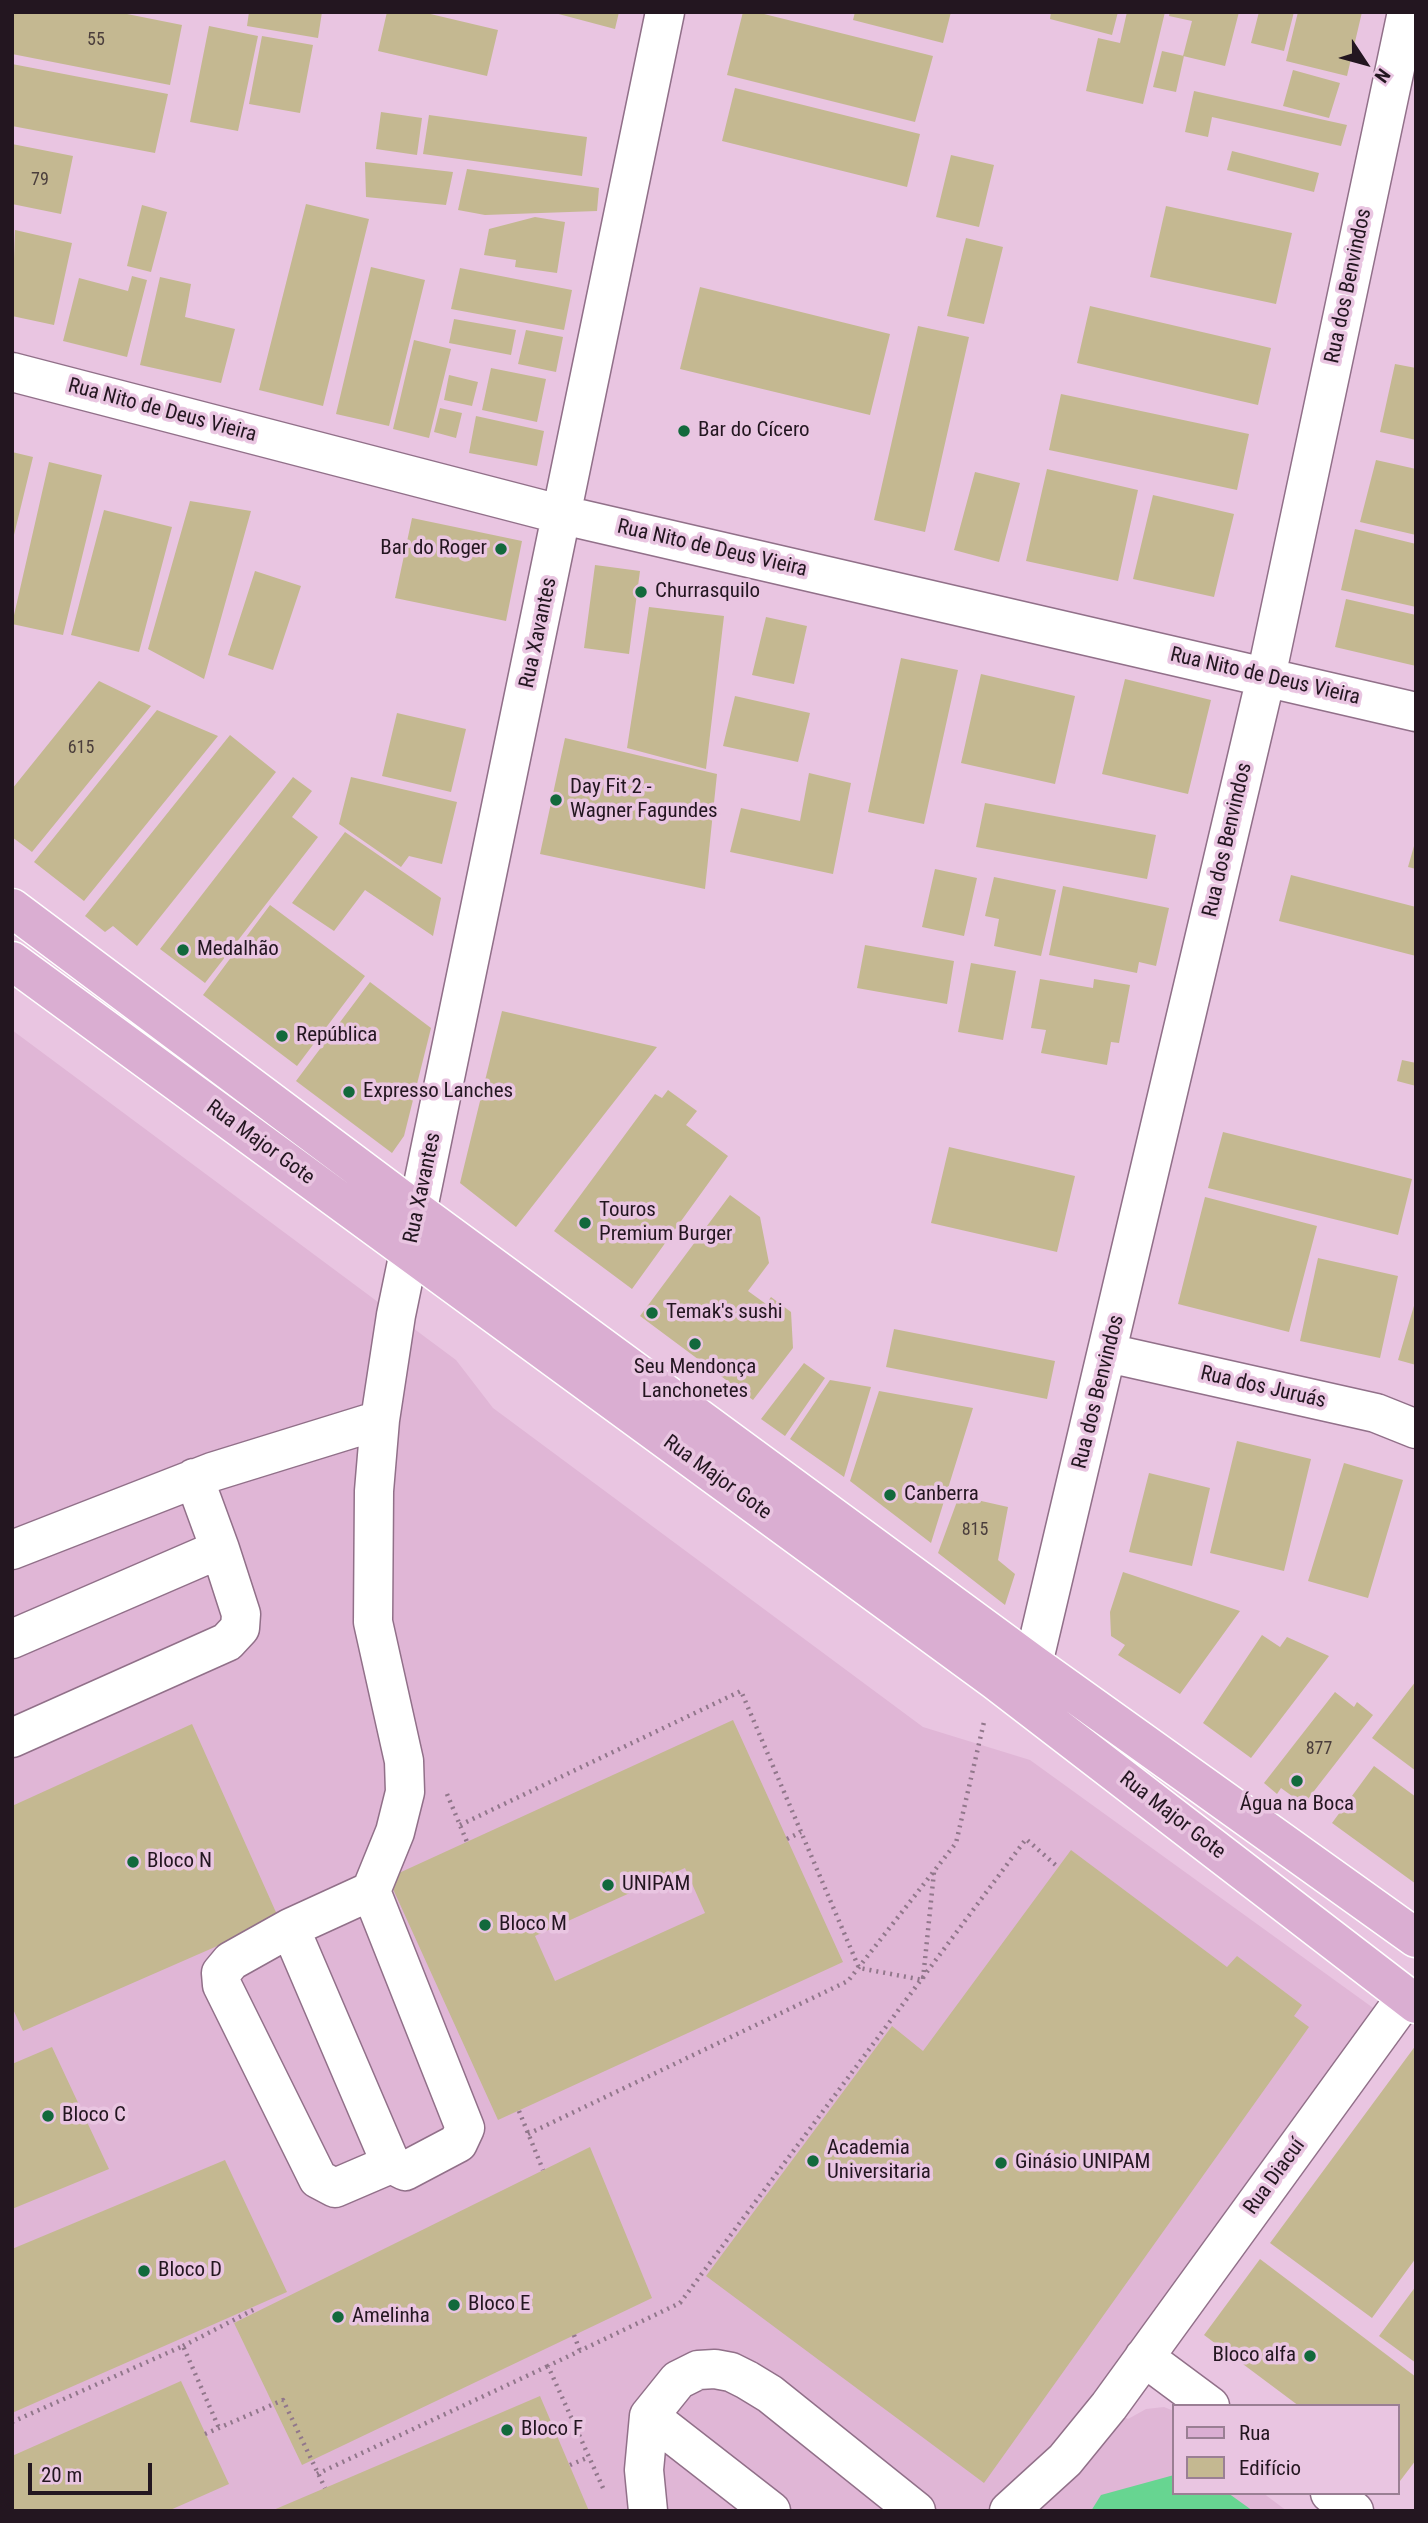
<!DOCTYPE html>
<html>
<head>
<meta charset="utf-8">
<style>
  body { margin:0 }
  #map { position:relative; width:1428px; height:2523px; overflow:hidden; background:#e9c5e1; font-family:"Roboto Condensed",sans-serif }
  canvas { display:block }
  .frame { position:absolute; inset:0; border:14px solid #231620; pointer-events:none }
  .legend { position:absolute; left:1172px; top:2404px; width:228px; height:91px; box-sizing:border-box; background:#e9c5e1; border:2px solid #9a7f94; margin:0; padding:9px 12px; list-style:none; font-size:21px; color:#231620 }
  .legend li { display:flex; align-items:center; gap:14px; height:35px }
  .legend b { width:35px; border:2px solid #9a7f94 }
  .north { position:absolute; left:1330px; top:28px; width:70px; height:70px; -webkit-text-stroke:5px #e9c5e1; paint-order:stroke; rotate:126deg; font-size:19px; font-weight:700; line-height:28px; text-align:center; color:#231620 }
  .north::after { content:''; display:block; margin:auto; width:24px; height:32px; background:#231620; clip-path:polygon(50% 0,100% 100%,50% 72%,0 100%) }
  .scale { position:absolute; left:28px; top:2463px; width:124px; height:32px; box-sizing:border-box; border:4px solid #231620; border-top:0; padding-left:9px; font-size:21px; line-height:24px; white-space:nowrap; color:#231620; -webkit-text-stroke:5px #e9c5e1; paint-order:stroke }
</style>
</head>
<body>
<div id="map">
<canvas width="1428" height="2523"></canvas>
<div class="frame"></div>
<ul class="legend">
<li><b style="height:9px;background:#daaed2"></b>Rua</li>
<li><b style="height:19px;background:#c4b891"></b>Edifício</li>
</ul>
<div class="north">N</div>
<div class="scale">20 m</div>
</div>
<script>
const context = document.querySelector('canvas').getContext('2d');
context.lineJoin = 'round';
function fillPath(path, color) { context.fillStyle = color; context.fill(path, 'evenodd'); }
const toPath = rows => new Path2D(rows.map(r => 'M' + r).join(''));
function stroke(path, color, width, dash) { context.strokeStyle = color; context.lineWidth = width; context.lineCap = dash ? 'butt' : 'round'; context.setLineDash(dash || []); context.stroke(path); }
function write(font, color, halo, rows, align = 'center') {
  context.font = font + ' "Roboto Condensed",sans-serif'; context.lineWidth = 7; context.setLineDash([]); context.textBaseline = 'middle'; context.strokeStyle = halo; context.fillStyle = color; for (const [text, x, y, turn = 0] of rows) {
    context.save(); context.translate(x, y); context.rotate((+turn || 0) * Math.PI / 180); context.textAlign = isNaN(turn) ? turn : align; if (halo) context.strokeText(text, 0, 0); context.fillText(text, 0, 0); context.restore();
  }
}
fillPath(toPath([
  [12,1030,456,1360,493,1408,923,1727,1030,1760,1376,2010,1109,2406,1128,2419,1146,2409,1164,2407,1174,2411,1174,2493,1263,2493,1287,2511,12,2511]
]), '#e0b6d6');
fillPath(toPath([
  [1174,2475,1174,2493,1228,2493,1253,2511,1091,2511,1101,2495]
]), '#67d591');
fillPath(toPath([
  [12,12,117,12,182,25,170,85,12,54],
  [249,12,322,12,318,38,247,26],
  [387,12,422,12,498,30,487,76,378,51],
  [551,12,619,12,615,29],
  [743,12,756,12,933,56,915,122,727,75],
  [855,12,951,12,943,43,853,20],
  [1051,12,1118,12,1112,35,1050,19],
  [1127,12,1165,12,1143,104,1086,91,1098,38,1120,43],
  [1170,12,1239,12,1225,66,1183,56,1192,21,1169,16],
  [1259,12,1294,12,1284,51,1251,43],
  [1298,12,1362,12,1347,76,1286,61],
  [209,26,258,36,238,131,190,122],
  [262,36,313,45,300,113,249,104],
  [1162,51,1184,56,1176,92,1153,87],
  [12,64,168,94,155,153,12,126],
  [1293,70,1340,83,1329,118,1283,106],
  [735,88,920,134,907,187,722,141],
  [1194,91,1347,125,1341,146,1212,117,1208,137,1185,132],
  [381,112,422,118,417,155,376,149],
  [429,115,587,137,582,176,423,154],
  [12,144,73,156,61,214,12,204],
  [1232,151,1319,173,1314,192,1227,170],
  [951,155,994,165,979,227,936,217],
  [365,162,453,172,446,205,366,197],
  [467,169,599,188,597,211,485,215,458,210],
  [306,204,369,219,323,406,259,390],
  [142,205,167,212,151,272,127,266],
  [1166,206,1292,233,1276,304,1150,277],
  [535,217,565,222,557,273,515,267,516,260,484,255,489,229],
  [15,230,72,243,54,325,12,316],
  [966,238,1003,247,984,324,947,316],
  [371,267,425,280,389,426,336,414],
  [460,268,572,290,564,330,451,309],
  [132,276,147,280,127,357,63,341,79,278,128,291],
  [160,277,191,284,185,317,235,329,221,383,140,365],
  [700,287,890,334,870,415,680,369],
  [1090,306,1271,348,1258,405,1077,363],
  [454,319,516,330,511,355,449,343],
  [918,326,969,337,925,532,874,520],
  [526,330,563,337,556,372,518,364],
  [414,340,451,349,429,438,393,429],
  [1395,364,1416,368,1416,440,1380,432],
  [491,368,546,379,537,422,482,410],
  [449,375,478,382,472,406,444,400],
  [1061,394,1249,434,1237,490,1049,450],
  [440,408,462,413,456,438,434,432],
  [476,416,544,431,537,466,469,453],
  [12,452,33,457,13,539,12,539],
  [1376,460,1416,469,1416,535,1360,522],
  [49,462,102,475,63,635,12,624],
  [1047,469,1138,490,1118,581,1026,561],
  [975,472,1020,483,999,562,954,550],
  [1153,495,1234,514,1214,597,1133,579],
  [190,501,251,511,204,679,148,649],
  [104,510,172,527,139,652,71,635],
  [412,518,522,541,506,621,395,598],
  [1355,529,1416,544,1416,607,1341,590],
  [595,565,640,571,629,654,584,648],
  [255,571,301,586,273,670,228,655],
  [1346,599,1416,615,1416,666,1335,647],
  [649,607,724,616,706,769,627,748],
  [766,617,807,626,794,684,752,675],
  [901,658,958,670,924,824,868,812],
  [981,674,1075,696,1055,784,961,763],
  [1125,679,1211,700,1188,794,1102,774],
  [99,681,151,706,32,852,12,837,12,789],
  [735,696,810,713,798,762,723,746],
  [157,710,218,736,84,901,34,862],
  [397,713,466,729,451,792,382,776],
  [230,735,276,772,137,946,113,926,105,932,85,916],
  [565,738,717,774,705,889,540,854],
  [809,773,851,783,833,874,730,852,741,808,800,821],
  [293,777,312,791,292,817,318,837,205,983,160,949],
  [351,777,457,802,442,864,409,856,401,867,339,824],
  [985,803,1156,835,1147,879,976,847],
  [345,832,441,898,433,936,365,890,334,931,292,903],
  [1416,839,1416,869,1408,867],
  [935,869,977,878,964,936,922,927],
  [1291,875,1416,907,1416,956,1279,921],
  [994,877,1056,890,1041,956,994,946,999,919,985,916],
  [1063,886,1169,908,1156,966,1139,962,1137,973,1049,955],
  [270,905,365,976,297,1066,203,995],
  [865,945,954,961,947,1004,857,988],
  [971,963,1016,971,1003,1040,958,1032],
  [1040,979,1093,988,1094,979,1130,985,1119,1043,1111,1042,1107,1065,1041,1053,1046,1030,1031,1028],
  [370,982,431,1028,404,1136,392,1153,296,1081],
  [502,1011,657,1047,516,1227,460,1183],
  [1402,1060,1416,1063,1416,1086,1397,1081],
  [668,1090,697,1111,686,1125,728,1156,632,1289,554,1231,655,1094,662,1098],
  [1223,1132,1412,1179,1398,1235,1208,1188],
  [949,1147,1075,1176,1057,1252,931,1223],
  [730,1195,760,1217,769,1263,748,1291,766,1304,771,1297,791,1312,793,1348,753,1400,640,1316],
  [1205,1197,1317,1226,1289,1332,1178,1304],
  [1318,1258,1398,1276,1380,1358,1300,1341],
  [1416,1299,1416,1365,1398,1360],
  [894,1329,1055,1361,1047,1399,886,1367],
  [804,1363,825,1378,785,1436,761,1419],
  [830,1380,871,1387,844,1477,790,1439],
  [879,1391,973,1408,931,1543,850,1481],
  [1237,1441,1311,1459,1284,1571,1210,1553],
  [1344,1463,1403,1480,1368,1598,1308,1581],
  [1149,1473,1210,1488,1192,1566,1129,1552],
  [959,1496,1008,1507,998,1560,1015,1574,1005,1605,938,1553],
  [1123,1572,1240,1611,1180,1694,1118,1655,1125,1645,1111,1636,1110,1612],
  [1262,1635,1280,1647,1287,1637,1329,1656,1251,1758,1203,1723],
  [1416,1681,1416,1771,1372,1738],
  [1335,1692,1354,1707,1357,1702,1373,1715,1297,1813,1286,1805,1292,1796,1281,1788,1277,1794,1264,1783],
  [733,1720,843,1962,498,2120,388,1878],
  [685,1868,705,1913,555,1981,535,1936],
  [192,1724,279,1919,23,2031,12,2007,12,1806],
  [1374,1766,1416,1797,1416,1884,1332,1823],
  [1071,1850,1227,1967,1237,1956,1302,2005,1294,2016,1309,2027,984,2483,706,2276,892,2026,923,2051],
  [1416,2045,1416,2258,1372,2318,1270,2243],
  [52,2047,109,2169,12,2209,12,2064],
  [590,2147,652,2298,302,2465,234,2323],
  [225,2160,287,2292,12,2413,12,2249],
  [1260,2259,1416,2377,1416,2460,1400,2481,1398,2406,1299,2406,1204,2335],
  [1416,2286,1416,2363,1379,2336],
  [181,2381,229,2484,168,2511,12,2511,12,2456],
  [540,2396,589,2511,271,2511,325,2488]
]), '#c4b891');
const minor = toPath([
  [12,372,563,515,1416,712],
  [1108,1353,1376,1413,1416,1429],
  [12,1550,212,1472,380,1420],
  [12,1639,220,1549,194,1478],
  [1033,1664,1266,677,1407,12],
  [12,1738,227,1642,240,1628,241,1614,220,1549],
  [371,1891,465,2128,458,2143,405,2171,391,2164,290,1928,371,1891,395,1832,405,1792,404,1761,373,1622,374,1491,380,1420,396,1315,665,12],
  [290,1928,231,1961,221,1973,222,1985,318,2179,335,2188,391,2164],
  [1144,2357,1210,2406],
  [1330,2493,1354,2511],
  [648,2511,644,2470,649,2416],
  [771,2511,649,2416,678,2380,698,2370,715,2369,731,2372,747,2380,770,2394,916,2511],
  [1009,2511,1065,2460,1109,2406,1406,1997]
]);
const major = toPath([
  [12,908,418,1212,1033,1664,1416,1938],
  [12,961,996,1681,1416,2004]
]);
stroke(minor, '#917089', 41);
stroke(major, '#fff', 41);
stroke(toPath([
  [447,1794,467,1842],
  [460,1825,741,1691,859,1968,923,1980],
  [787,1839,801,1832],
  [923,1979,934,1872],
  [519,2111,543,2170],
  [528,2134,848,1981,956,1843,984,1722],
  [574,2335,580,2351],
  [183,2346,255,2309],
  [12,2422,183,2346,219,2428],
  [205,2434,283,2400,325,2488],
  [570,2465,589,2457],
  [317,2474,548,2366],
  [603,2488,548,2366,680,2303,1026,1839,1059,1868]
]), '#91778b', 4.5, [2, 5]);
stroke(minor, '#fff', 38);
stroke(major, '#daaed2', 38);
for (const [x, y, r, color] of [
  [684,431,7,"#12693c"],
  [501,549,7,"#12693c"],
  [641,592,7,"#12693c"],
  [556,800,7,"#12693c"],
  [183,950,7,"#12693c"],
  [282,1036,7,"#12693c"],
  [349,1092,7,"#12693c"],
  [585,1223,7,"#12693c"],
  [652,1313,7,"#12693c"],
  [695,1344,7,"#12693c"],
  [890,1495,7,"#12693c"],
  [1297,1781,7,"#12693c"],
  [133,1862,7,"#12693c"],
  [608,1885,7,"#12693c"],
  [485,1925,7,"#12693c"],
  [48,2116,7,"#12693c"],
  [813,2161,7,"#12693c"],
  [1001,2163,7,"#12693c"],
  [144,2271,7,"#12693c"],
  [454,2305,7,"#12693c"],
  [338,2317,7,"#12693c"],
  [1310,2356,7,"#12693c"],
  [507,2430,7,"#12693c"]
]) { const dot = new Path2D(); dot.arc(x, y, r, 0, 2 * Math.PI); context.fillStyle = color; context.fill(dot); stroke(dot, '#e9c5e1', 2.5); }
write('18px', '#4b3e3c', null, [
  ["55",96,40],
  ["79",40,180],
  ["615",81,748],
  ["815",975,1530],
  ["877",1319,1749]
]);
write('21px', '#231620', '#e9c5e1', [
  ["Rua dos Benvindos",1349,286,-78],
  ["Rua Nito de Deus Vieira",162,411,15],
  ["Rua Nito de Deus Vieira",712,549,13],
  ["Rua Xavantes",539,633,-78],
  ["Rua Nito de Deus Vieira",1265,677,13],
  ["Rua dos Benvindos",1228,840,-77],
  ["Rua Major Gote",260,1143,36],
  ["Rua Xavantes",423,1188,-78],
  ["Rua dos Juruás",1263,1388,13],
  ["Rua dos Benvindos",1099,1392,-76],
  ["Rua Major Gote",717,1478,36],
  ["Rua Major Gote",1172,1816,38],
  ["Rua Diacuí",1275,2177,-54]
]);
write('21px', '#231620', '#e9c5e1', [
  ["Bar do Cícero",698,431],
  ["Bar do Roger",487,549,"right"],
  ["Churrasquilo",655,592],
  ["Day Fit 2 -",570,788],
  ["Wagner Fagundes",570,812],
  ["Medalhão",197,950],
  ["República",296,1036],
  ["Expresso Lanches",363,1092],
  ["Touros",599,1211],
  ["Premium Burger",599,1235],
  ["Temak's sushi",666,1313],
  ["Seu Mendonça",695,1368,"center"],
  ["Lanchonetes",695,1392,"center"],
  ["Canberra",904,1495],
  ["Água na Boca",1297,1805,"center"],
  ["Bloco N",147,1862],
  ["UNIPAM",622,1885],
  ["Bloco M",499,1925],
  ["Bloco C",62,2116],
  ["Academia",827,2149],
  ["Universitaria",827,2173],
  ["Ginásio UNIPAM",1015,2163],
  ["Bloco D",158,2271],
  ["Bloco E",468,2305],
  ["Amelinha",352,2317],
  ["Bloco alfa",1296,2356,"right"],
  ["Bloco F",521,2430]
], 'left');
</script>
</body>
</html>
